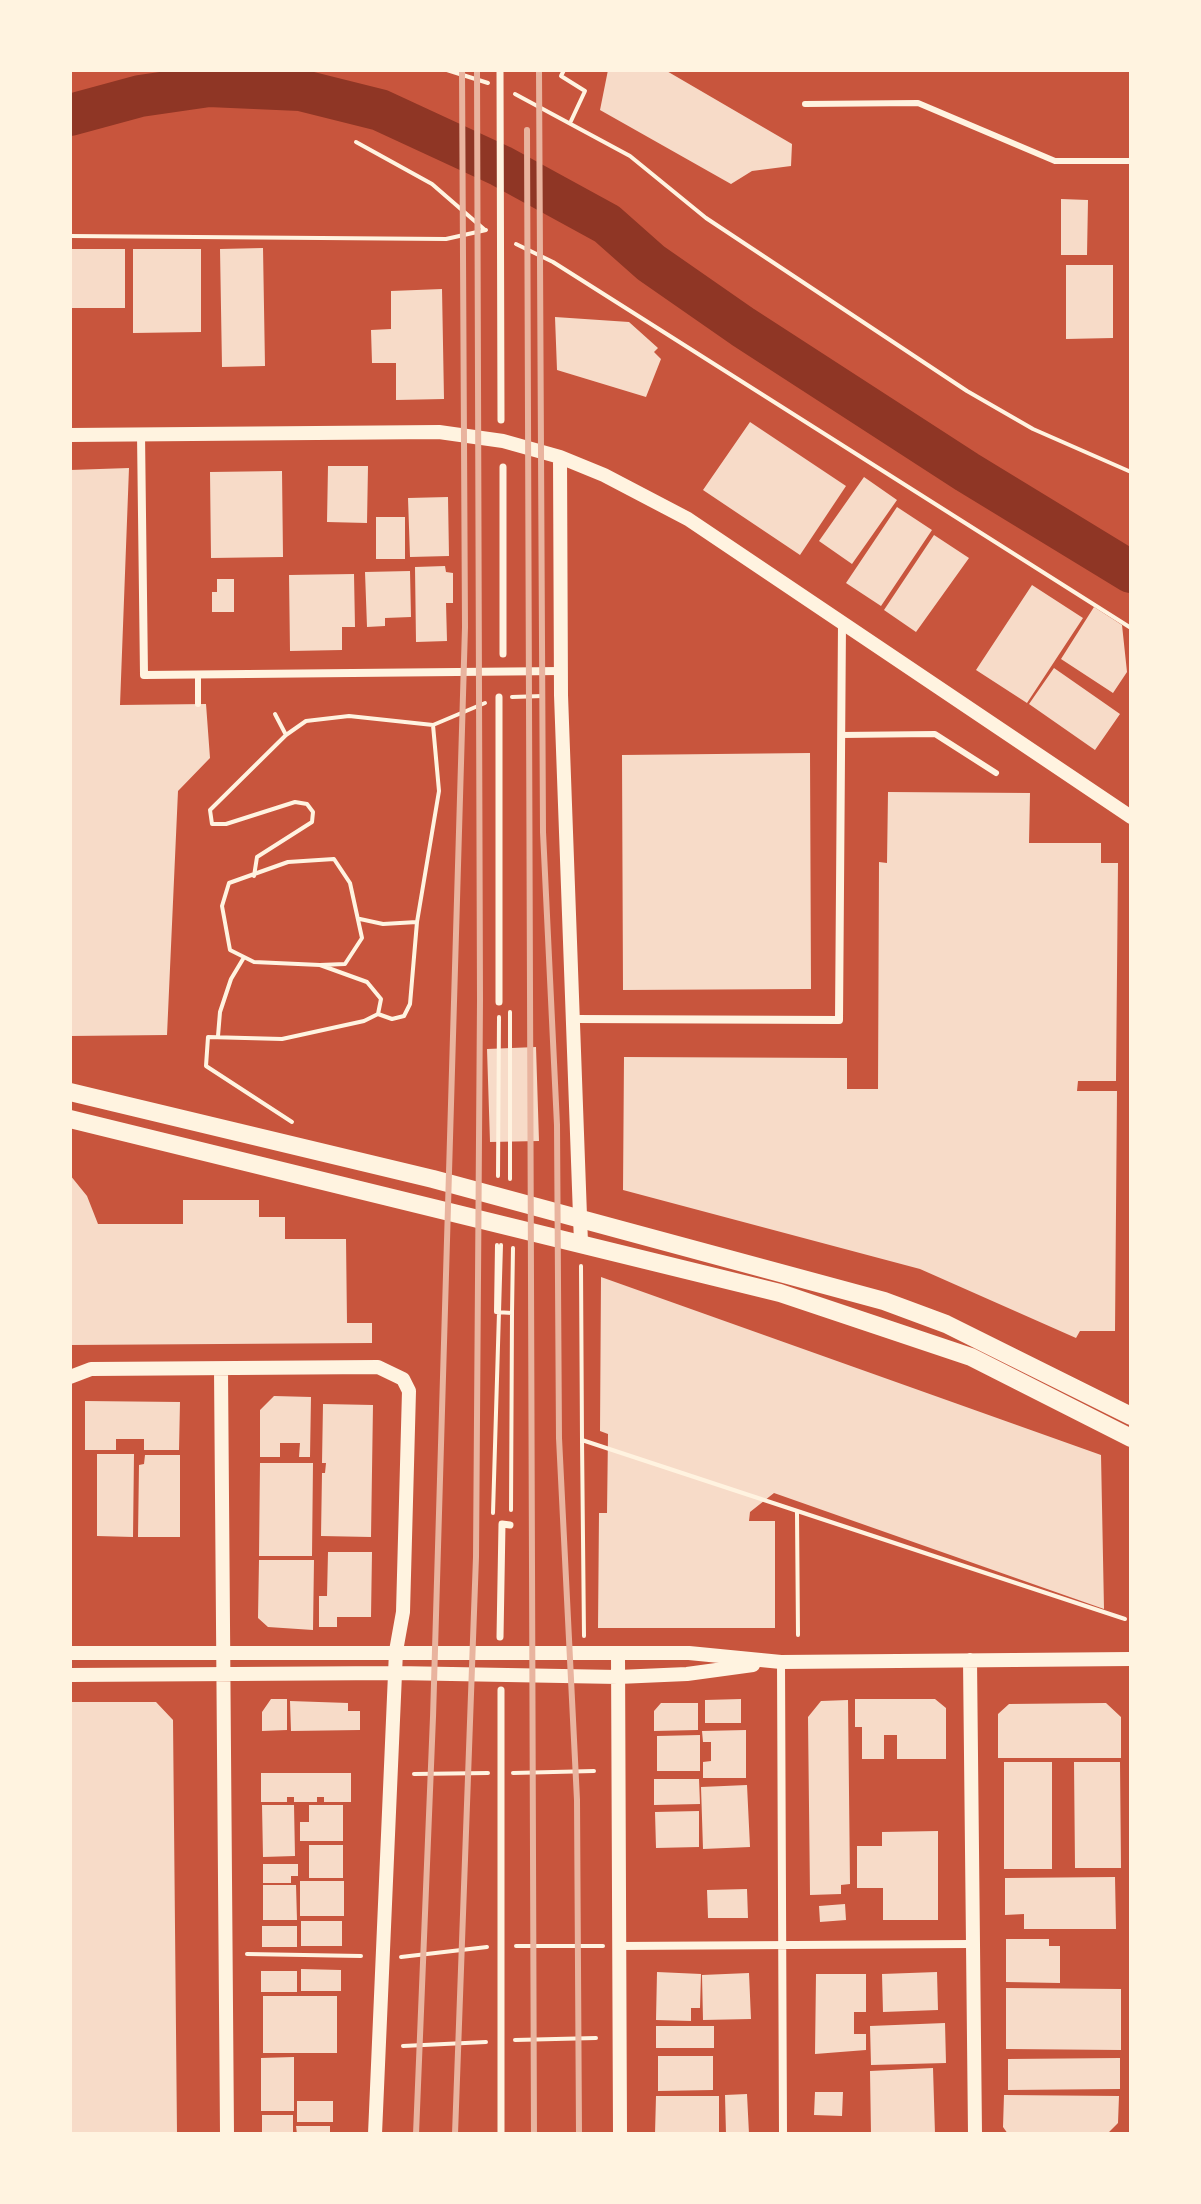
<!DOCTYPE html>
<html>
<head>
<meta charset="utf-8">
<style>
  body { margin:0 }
  #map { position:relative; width:1201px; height:2204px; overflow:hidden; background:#c8553d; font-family:Arial,sans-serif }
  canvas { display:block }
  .frame { position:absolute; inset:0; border:72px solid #fff3e0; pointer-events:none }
</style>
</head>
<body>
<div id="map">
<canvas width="1201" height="2204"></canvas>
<div class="frame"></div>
</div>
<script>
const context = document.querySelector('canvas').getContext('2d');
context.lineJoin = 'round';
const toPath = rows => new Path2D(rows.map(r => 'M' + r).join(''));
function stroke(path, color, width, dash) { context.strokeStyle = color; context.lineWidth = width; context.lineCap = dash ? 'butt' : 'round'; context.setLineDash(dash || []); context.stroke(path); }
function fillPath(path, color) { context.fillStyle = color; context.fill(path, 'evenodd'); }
stroke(toPath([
  [70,115,140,96,209,86,300,90,380,110,501,166,607,224,651,263,743,327,967,472,1131,572]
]), '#8f3625', 42);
fillPath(toPath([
  [608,70,665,70,792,144,791,166,752,171,731,184,600,110],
  [1061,199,1088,200,1087,255,1061,255],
  [263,248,265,366,222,367,220,249],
  [70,249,125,249,125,308,70,308],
  [133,249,201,249,201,332,133,333],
  [1066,265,1113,265,1113,338,1066,339],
  [442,289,444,399,396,400,396,363,372,363,371,330,391,329,391,291],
  [555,317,629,322,658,348,654,352,661,359,646,397,557,370],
  [750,422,846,486,800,555,703,490],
  [328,466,368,466,367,523,327,522],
  [129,468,120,705,206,704,210,758,178,791,167,1035,70,1036,70,470],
  [282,471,283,557,211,558,210,472],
  [864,477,897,500,852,564,819,541],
  [448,497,449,556,410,557,408,498],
  [897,507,932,530,881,606,846,583],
  [376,517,405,517,405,559,376,559],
  [934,535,969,558,916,632,884,610],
  [445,566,446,572,453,573,453,603,446,603,447,641,416,642,415,567],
  [410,571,411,617,385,618,385,626,367,627,365,572],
  [354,574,355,627,342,627,342,650,290,651,289,575],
  [217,579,234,579,234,612,212,612,212,592,217,592],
  [1032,585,1083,618,1027,703,976,670],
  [1094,607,1122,625,1127,672,1113,693,1061,659],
  [1054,668,1120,714,1095,750,1029,704],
  [810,753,811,989,623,990,622,755],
  [888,792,1030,793,1029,843,1101,843,1101,863,1118,863,1116,1081,1078,1081,1077,1091,1117,1091,1115,1331,1080,1331,1076,1338,920,1269,623,1190,624,1057,847,1058,847,1089,878,1089,879,862,887,863],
  [536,1047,539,1141,490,1142,487,1049],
  [70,1175,87,1196,98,1224,183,1224,183,1200,259,1200,259,1217,285,1217,285,1239,346,1239,347,1323,372,1323,372,1343,70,1345],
  [601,1277,1101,1455,1104,1609,774,1493,750,1512,749,1521,775,1521,775,1628,598,1628,599,1513,607,1513,608,1434,600,1431],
  [274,1396,311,1397,310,1457,299,1457,300,1443,280,1443,280,1457,260,1457,260,1410],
  [85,1401,180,1402,179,1450,144,1450,144,1439,116,1439,116,1450,85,1450],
  [323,1404,373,1405,371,1537,321,1536,322,1473,325,1473,326,1463,322,1463],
  [97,1454,134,1454,133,1537,97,1536],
  [145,1455,180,1455,180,1537,138,1537,139,1465,144,1464],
  [260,1463,313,1463,312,1556,259,1556],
  [328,1552,372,1552,371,1617,337,1617,337,1627,319,1627,319,1596,327,1596],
  [259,1560,314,1560,313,1630,268,1627,258,1618],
  [271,1699,287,1699,287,1730,262,1731,262,1712],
  [741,1699,741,1723,705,1723,705,1700],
  [855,1699,935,1699,946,1708,946,1759,897,1759,897,1735,884,1735,884,1759,862,1759,862,1727,855,1727],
  [848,1700,850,1884,841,1885,841,1894,810,1895,808,1717,821,1701],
  [290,1701,348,1703,348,1711,360,1711,360,1730,291,1731],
  [70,1702,156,1702,173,1720,177,2134,70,2134],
  [661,1703,698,1703,698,1730,654,1731,654,1711],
  [1106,1703,1121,1717,1121,1758,998,1758,998,1714,1009,1704],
  [746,1730,746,1778,703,1778,703,1762,711,1761,711,1742,703,1742,702,1731],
  [700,1735,700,1771,657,1771,657,1736],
  [1004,1762,1052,1762,1052,1869,1004,1869],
  [1074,1762,1120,1762,1121,1868,1075,1868],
  [261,1773,351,1773,351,1802,324,1802,324,1797,317,1797,317,1802,294,1802,294,1797,287,1797,287,1802,261,1802],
  [654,1779,699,1779,700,1804,654,1805],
  [747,1785,750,1847,703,1849,701,1787],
  [262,1805,294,1805,295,1856,263,1857],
  [309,1805,343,1805,343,1841,300,1841,300,1822,309,1822],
  [699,1811,699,1847,656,1848,655,1812],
  [938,1831,938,1920,883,1920,883,1888,857,1888,857,1846,882,1846,882,1832],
  [309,1845,343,1845,343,1878,309,1878],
  [263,1864,298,1864,298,1876,291,1876,291,1883,263,1883],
  [1115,1877,1116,1929,1024,1929,1024,1914,1005,1915,1005,1878],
  [300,1881,344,1881,344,1916,300,1916],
  [263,1885,296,1885,297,1920,263,1920],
  [747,1889,748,1918,708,1918,707,1890],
  [845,1904,846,1920,820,1922,819,1906],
  [301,1921,342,1921,342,1946,301,1946],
  [262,1926,297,1926,297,1947,262,1947],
  [1006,1939,1049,1939,1049,1946,1060,1946,1060,1983,1006,1982],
  [301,1969,341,1970,341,1991,301,1991],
  [261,1971,297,1971,297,1992,261,1992],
  [657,1972,701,1974,700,2008,691,2008,691,2021,656,2020],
  [937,1972,938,2010,883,2012,882,1974],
  [749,1973,751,2019,703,2020,702,1975],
  [816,1974,866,1974,866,2012,854,2012,854,2034,866,2034,866,2050,815,2054],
  [1006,1988,1121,1989,1121,2050,1006,2049],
  [263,1996,337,1996,337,2053,263,2053],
  [945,2023,946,2063,871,2065,870,2026],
  [656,2026,714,2026,714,2048,656,2048],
  [658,2056,713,2056,713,2090,658,2091],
  [294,2057,294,2111,261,2111,261,2058],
  [1120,2058,1120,2089,1008,2090,1008,2059],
  [933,2068,935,2134,871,2134,870,2071],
  [815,2092,843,2092,842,2116,814,2115],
  [747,2094,749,2134,726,2134,725,2095],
  [1004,2095,1119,2096,1118,2123,1107,2134,1008,2134,1003,2127],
  [656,2096,719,2096,719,2134,655,2134],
  [297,2101,333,2101,333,2122,297,2122],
  [262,2115,293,2115,293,2134,262,2134],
  [296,2126,330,2126,330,2134,297,2134]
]), '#f7dbc8');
stroke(toPath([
  [447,70,488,83],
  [564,70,561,76,585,91,571,121],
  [515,94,630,156,706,218,967,391,1033,429,1131,472],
  [356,142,432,184,485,230],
  [70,236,446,239,486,230],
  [516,244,553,262,1131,628],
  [512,697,543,696],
  [275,714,286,735],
  [254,876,257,857,312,822,313,812,307,804,295,802,226,824,212,824,210,810,286,735,306,721,349,716,433,725,485,703],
  [360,919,383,924,417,922],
  [378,1014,392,1019,404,1016,410,1004,417,922,439,791,433,725],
  [218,1036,220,1012,231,979,243,959],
  [292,1122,206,1066,208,1037,282,1039,364,1021,378,1014,381,999,367,982,320,965,254,962,230,950,222,906,229,883,288,862,334,859,350,883,362,938,345,964,320,965],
  [498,1176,499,1017],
  [510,1179,510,1012],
  [497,1245,496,1312,512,1313,511,1510],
  [581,1266,582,1440,1125,1619],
  [512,1313,513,1248],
  [582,1440,584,1636],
  [797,1512,798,1635],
  [493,1513,501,1245],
  [513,1773,594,1771],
  [414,1774,488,1773],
  [516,1946,603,1946],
  [247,1954,361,1956],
  [401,1957,487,1947],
  [515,2040,596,2038],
  [403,2046,486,2042]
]), '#fff3e0', 4);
stroke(toPath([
  [805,104,918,103,1055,161,1131,161],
  [198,704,198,674],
  [841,735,935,734,996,773]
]), '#fff3e0', 6);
stroke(toPath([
  [500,70,501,420],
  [503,467,503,654],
  [499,697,499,1002],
  [500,1637,502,1524,510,1525],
  [501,1690,501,2134]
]), '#fff3e0', 7);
stroke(toPath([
  [141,434,144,675,561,671],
  [575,1019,839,1020,842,624],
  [781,1662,783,2134],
  [618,1946,971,1944]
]), '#fff3e0', 8);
stroke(toPath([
  [70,435,439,432,503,441,560,457,604,475,688,519,1131,817],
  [560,457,561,695,581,1243],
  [221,1369,227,2134],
  [70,1377,91,1369,378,1367,403,1379,409,1391,403,1612,396,1651,375,2134],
  [70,1653,689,1653,781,1662,1131,1659],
  [618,1654,620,2134],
  [970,1660,975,2134],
  [70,1675,396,1673,618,1677,687,1674,753,1665]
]), '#fff3e0', 14);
stroke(toPath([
  [70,1092,433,1179,884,1301,946,1324,1131,1416],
  [70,1119,780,1293,971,1357,1131,1438]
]), '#fff3e0', 18);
stroke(toPath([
  [539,70,543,832,557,1125,559,1438,577,1800,579,2134],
  [527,130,534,2134],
  [416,2134,433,1717,465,627,462,70],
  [455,2134,476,1557,480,1000,477,70]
]), '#e9b49f', 6);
</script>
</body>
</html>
